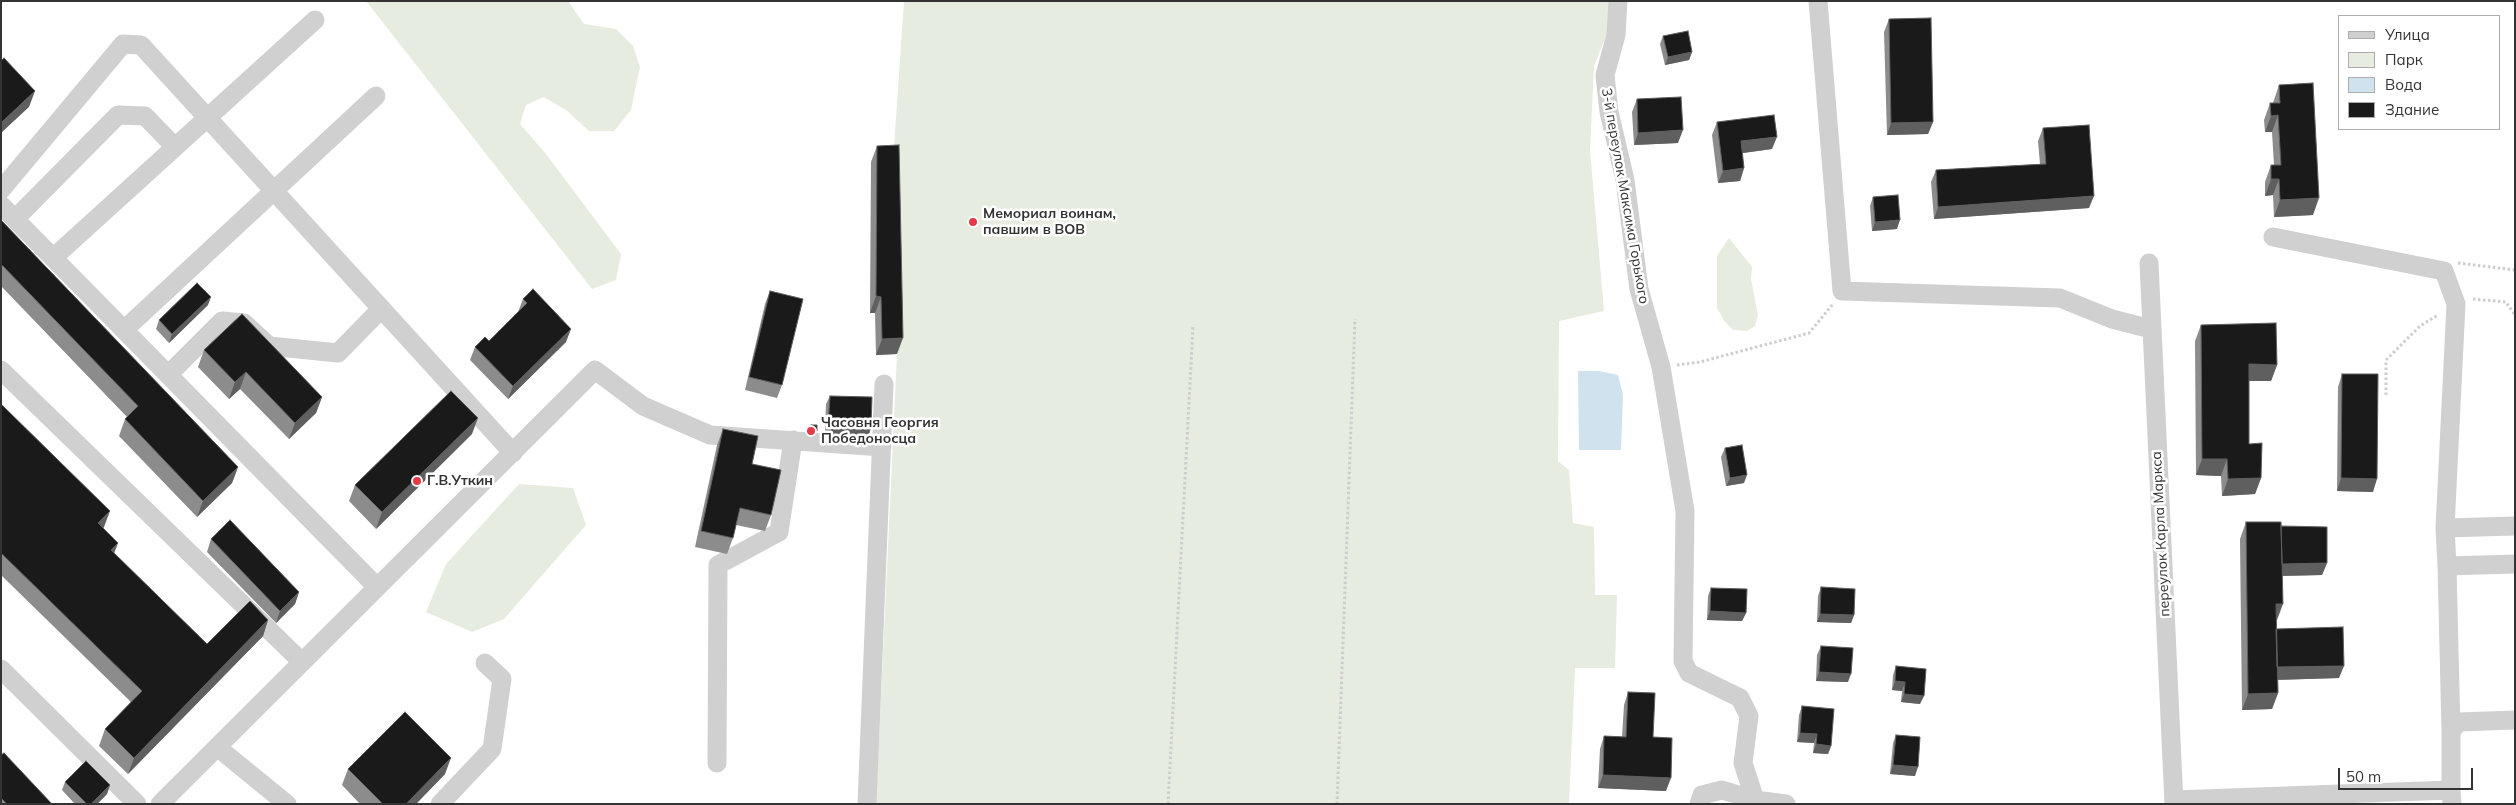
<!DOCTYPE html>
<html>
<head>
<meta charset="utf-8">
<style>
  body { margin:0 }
  #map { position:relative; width:2516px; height:805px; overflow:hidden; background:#fff; font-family:Mulish,sans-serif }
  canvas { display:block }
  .frame { position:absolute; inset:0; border:2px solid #333; pointer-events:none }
  .legend { position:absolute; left:2338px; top:15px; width:162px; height:115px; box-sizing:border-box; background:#fff; border:1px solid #adadad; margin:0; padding:6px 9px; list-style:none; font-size:15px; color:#333 }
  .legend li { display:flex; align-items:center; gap:10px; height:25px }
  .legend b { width:25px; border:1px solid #adadad }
  .scale { position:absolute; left:2338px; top:768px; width:135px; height:22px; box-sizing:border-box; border:2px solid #333; border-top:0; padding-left:6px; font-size:15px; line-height:18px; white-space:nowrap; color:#333; -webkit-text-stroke:4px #fff; paint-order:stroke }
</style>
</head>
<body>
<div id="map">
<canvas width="2516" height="805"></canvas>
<div class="frame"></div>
<ul class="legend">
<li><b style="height:6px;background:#d0d0d0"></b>Улица</li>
<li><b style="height:14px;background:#e6ecdf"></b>Парк</li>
<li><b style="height:14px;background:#cfe2ee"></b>Вода</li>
<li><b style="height:14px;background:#1a1a1a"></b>Здание</li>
</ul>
<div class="scale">50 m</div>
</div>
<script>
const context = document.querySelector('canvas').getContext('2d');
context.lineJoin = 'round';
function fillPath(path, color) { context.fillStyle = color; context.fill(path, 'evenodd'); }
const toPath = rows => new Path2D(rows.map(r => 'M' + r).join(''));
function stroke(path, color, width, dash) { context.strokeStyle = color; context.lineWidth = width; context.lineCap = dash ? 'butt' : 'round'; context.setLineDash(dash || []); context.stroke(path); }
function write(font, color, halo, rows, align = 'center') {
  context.font = font + ' Mulish,sans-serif'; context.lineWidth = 5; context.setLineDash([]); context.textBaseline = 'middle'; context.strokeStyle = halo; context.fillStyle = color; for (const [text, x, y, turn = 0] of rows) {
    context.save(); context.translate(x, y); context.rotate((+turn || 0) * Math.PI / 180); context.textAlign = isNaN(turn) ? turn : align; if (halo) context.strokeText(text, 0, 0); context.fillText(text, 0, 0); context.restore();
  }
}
fillPath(toPath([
  [366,1,568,1,584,24,616,29,633,46,640,67,631,110,614,131,589,131,566,110,544,97,526,105,520,124,546,154,621,254,616,280,592,289],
  [904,1,1612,1,1611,24,1594,66,1590,150,1604,311,1559,321,1558,461,1569,470,1573,523,1594,527,1595,595,1617,595,1615,668,1575,668,1569,804,876,804,897,354,893,162],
  [1729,238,1752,267,1751,279,1758,315,1755,326,1747,331,1733,330,1725,322,1717,308,1717,256],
  [519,484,573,488,586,525,504,619,472,632,426,612,446,564]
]), '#e6ecdf');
fillPath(toPath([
  [1578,371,1599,371,1618,375,1623,395,1621,450,1579,450]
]), '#cfe2ee');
stroke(toPath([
  [2458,263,2515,270],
  [2473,299,2506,302,2515,315],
  [1677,365,1700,362,1809,333,1833,304],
  [2386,395,2386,360,2420,326,2438,315],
  [1168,804,1193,326],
  [1337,804,1355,319]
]), '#cdcdcd', 3, [2.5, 2.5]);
stroke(toPath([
  [1618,1,1616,35,1605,75,1609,112,1625,180,1639,289,1661,367,1685,511,1683,661,1689,673,1740,698,1749,716,1743,763,1755,800],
  [1818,1,1842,291,2060,298,2112,319,2151,329],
  [1,190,123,44,141,45,513,453],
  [1,205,377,587],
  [15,219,118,115,145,116,175,147],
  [2273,237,2444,271,2456,304,2445,528],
  [53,258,315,20],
  [2149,263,2174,804],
  [124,330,376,96],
  [1,370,302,662],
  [168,375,222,321,244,323,269,346,338,353,381,309],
  [2515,526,2445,528,2447,566,2515,564],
  [2447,566,2451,731],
  [1,669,137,804],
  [217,747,287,804],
  [717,763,718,565,779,532,793,440],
  [2451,790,2451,731,2459,722,2515,720],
  [2174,800,2451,790,2452,804],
  [160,804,595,370,643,406,710,435,882,447],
  [440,804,492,749,502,679,485,663],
  [867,804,884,384],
  [1699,804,1702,795,1722,790,1755,800,1786,804]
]), '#d0d0d0', 19);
fillPath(toPath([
  [1889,19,1933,122,1928,134,1887,135,1884,32],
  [1663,36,1692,52,1689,60,1665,65,1660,44],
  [2279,85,2313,215,2274,217,2273,195,2265,196,2265,182,2271,165,2274,165,2272,132,2265,132,2264,120,2270,103,2273,103],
  [1637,99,1678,143,1634,145,1632,112],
  [1717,122,1772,149,1742,153,1744,168,1740,181,1718,183,1712,135],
  [2043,128,2089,208,1934,219,1931,182,1936,170,2040,164,2038,141],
  [877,146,897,354,876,355,875,313,870,313,871,162],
  [1873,197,1897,229,1872,231,1870,206],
  [1,220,238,467,232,483,197,517,119,436,125,419,127,417,1,286],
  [770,291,782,385,777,398,745,390,765,304],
  [523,299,566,342,508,399,470,360,475,347,489,341,518,312],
  [208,305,169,343,156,329,159,320],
  [2201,325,2277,365,2271,381,2249,381,2249,444,2261,478,2255,494,2222,496,2221,476,2196,475,2195,341],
  [204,350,322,397,316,413,289,439,240,389,229,399,198,367],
  [2342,374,2373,492,2337,491,2338,387],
  [830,396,871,428,868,437,825,435,826,404],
  [1,404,104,527,103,528,114,553,207,644,268,620,263,636,128,774,99,746,105,729,131,702,1,575],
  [723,429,752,464,771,515,765,531,736,525,733,538,727,554,695,547,717,445],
  [472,434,376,529,349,501,355,485],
  [1725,448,1744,483,1726,486,1721,457],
  [2246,522,2281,526,2327,563,2322,575,2282,576,2277,620,2276,620,2276,629,2339,678,2277,680,2278,693,2272,709,2242,710,2240,539],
  [211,539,299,592,295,604,276,623,207,552],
  [1821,587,1854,615,1851,623,1817,622,1818,596],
  [1711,588,1746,613,1742,621,1707,620,1708,596],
  [1821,646,1848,682,1816,681,1817,655],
  [1896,666,1920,704,1901,702,1902,691,1892,690,1893,675],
  [1628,692,1653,737,1666,791,1598,788,1600,749,1604,736,1622,737,1624,705],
  [1802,706,1831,746,1828,754,1813,753,1814,743,1797,742,1799,715],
  [1896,735,1915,776,1890,774,1893,743],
  [1,755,52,804,1,804],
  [348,769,445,774,416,804,360,804,342,785],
  [65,782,110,785,107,794,97,804,75,804,62,790]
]), '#8c8c8c');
fillPath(toPath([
  [1692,52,1689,60,1665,65,1668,57],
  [35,91,29,107,1,133,1,123],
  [2278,115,2272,132,2265,132,2271,116],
  [1933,122,1928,134,1887,135,1891,123],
  [1683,130,1678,143,1634,145,1638,133],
  [1777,137,1772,149,1736,154,1741,141],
  [1744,168,1740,181,1718,183,1723,171],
  [2271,179,2279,179,2273,195,2265,196],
  [2094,196,2089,208,1934,219,1938,207],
  [2319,198,2313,215,2274,217,2280,200],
  [1900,220,1897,229,1872,231,1875,222],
  [876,296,881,297,875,313,870,313],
  [211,297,208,305,169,343,172,334],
  [571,329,566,342,508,399,513,386],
  [903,338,897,354,876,355,882,339],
  [2249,364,2277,365,2271,381,2243,381],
  [246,372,240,389,229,399,235,382],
  [322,397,316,413,289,439,295,423],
  [478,418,472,434,376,529,382,512],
  [828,426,871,428,868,437,825,435],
  [810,431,817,431,815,435,809,435],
  [2202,459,2227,459,2221,476,2196,475],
  [238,467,232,483,197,517,203,501],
  [1747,475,1744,483,1726,486,1730,478],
  [2261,478,2255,494,2222,496,2228,479],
  [2341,478,2377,479,2373,492,2337,491],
  [110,511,104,527,92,540,98,523],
  [118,543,112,559,111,550],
  [2327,563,2322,575,2276,576,2280,564],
  [299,592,295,604,276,623,280,611],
  [2276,604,2283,604,2277,620,2270,620],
  [1710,611,1746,613,1742,621,1707,620],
  [1820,614,1854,615,1851,623,1817,622],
  [268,620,263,636,128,774,134,758],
  [2344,666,2339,678,2271,680,2275,667],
  [1819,672,1851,674,1848,682,1816,681],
  [1895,681,1905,682,1902,691,1892,690],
  [2278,693,2272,709,2242,710,2248,694],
  [1904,694,1924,696,1920,704,1901,702],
  [1800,733,1817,734,1814,743,1797,742],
  [1816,744,1831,746,1828,754,1813,753],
  [451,758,445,774,416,804,406,804],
  [1893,765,1918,767,1915,776,1890,774],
  [1603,775,1671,778,1666,791,1598,788],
  [110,785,107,794,97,804,91,804]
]), '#5f5f5f');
const building = toPath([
  [1931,18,1933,122,1891,123,1889,19,1931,18],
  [1688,31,1692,52,1668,57,1663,36,1688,31],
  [4,58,35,91,1,123,1,61,4,58],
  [2313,83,2319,198,2280,200,2279,179,2271,179,2271,165,2281,165,2278,115,2271,116,2270,103,2280,103,2279,85,2313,83],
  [1681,97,1683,130,1638,133,1637,99,1681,97],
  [1774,115,1777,137,1741,141,1744,168,1723,171,1717,122,1774,115],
  [2089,125,2094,196,1938,207,1936,170,2046,164,2043,128,2089,125],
  [899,145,903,338,882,339,881,297,876,296,877,146,899,145],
  [1898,195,1900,220,1875,222,1873,197,1898,195],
  [1,220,238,467,203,501,125,419,138,406,1,264,1,220],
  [197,283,211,297,172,334,159,320,197,283],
  [533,289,571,329,513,386,475,347,485,337,489,341,527,303,523,299,533,289],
  [770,291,803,299,782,385,749,377,770,291],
  [242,314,322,397,295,423,246,372,235,382,204,350,242,314],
  [2276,323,2277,365,2249,364,2249,444,2262,443,2261,478,2228,479,2227,459,2202,459,2201,325,2276,323],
  [2342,374,2378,374,2377,479,2341,478,2342,374],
  [451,391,478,418,382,512,355,485,451,391],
  [830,396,872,397,871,428,828,426,830,396],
  [1,404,110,511,98,523,118,543,111,550,207,644,250,601,268,620,134,758,105,729,142,691,1,553,1,404],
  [811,425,817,425,817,431,810,431,811,425],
  [723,429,758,436,752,464,781,470,771,515,740,508,733,538,701,531,723,429],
  [1742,445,1747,475,1730,478,1725,448,1742,445],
  [230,520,299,592,280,611,211,539,230,520],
  [2246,522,2281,522,2283,604,2276,604,2278,693,2248,694,2246,522],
  [2281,526,2327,527,2327,563,2282,564,2281,526],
  [1821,587,1855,589,1854,615,1820,614,1821,587],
  [1711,588,1747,589,1746,613,1710,611,1711,588],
  [2343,627,2344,666,2277,667,2276,629,2343,627],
  [1821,646,1853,648,1851,674,1819,672,1821,646],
  [1896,666,1926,669,1924,696,1904,694,1905,682,1895,681,1896,666],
  [1628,692,1655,693,1653,737,1672,738,1671,778,1603,775,1604,736,1626,737,1628,692],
  [1802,706,1834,709,1831,746,1816,744,1817,734,1800,733,1802,706],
  [405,712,451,758,406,804,383,804,348,769,405,712],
  [1896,735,1920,737,1918,767,1893,765,1896,735],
  [4,753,52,804,7,804,1,798,1,755,4,753],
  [86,761,110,785,91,804,87,804,65,782,86,761]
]);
fillPath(building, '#1a1a1a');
stroke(building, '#5f5f5f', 1);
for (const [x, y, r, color] of [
  [973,222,5,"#e63946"],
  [811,431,5,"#e63946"],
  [417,481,5,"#e63946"]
]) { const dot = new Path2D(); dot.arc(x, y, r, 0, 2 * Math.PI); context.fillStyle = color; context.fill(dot); stroke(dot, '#fff', 2); }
write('14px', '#333', '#fff', [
  ["3-й переулок Максима Горького",1625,196,80],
  ["переулок Карла Маркса",2161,534,-93]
]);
write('bold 14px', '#333', '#fff', [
  ["Мемориал воинам,",983,214],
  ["павшим в ВОВ",983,230],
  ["Часовня Георгия",821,423],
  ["Победоносца",821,439],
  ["Г.В.Уткин",427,481]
], 'left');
</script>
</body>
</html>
